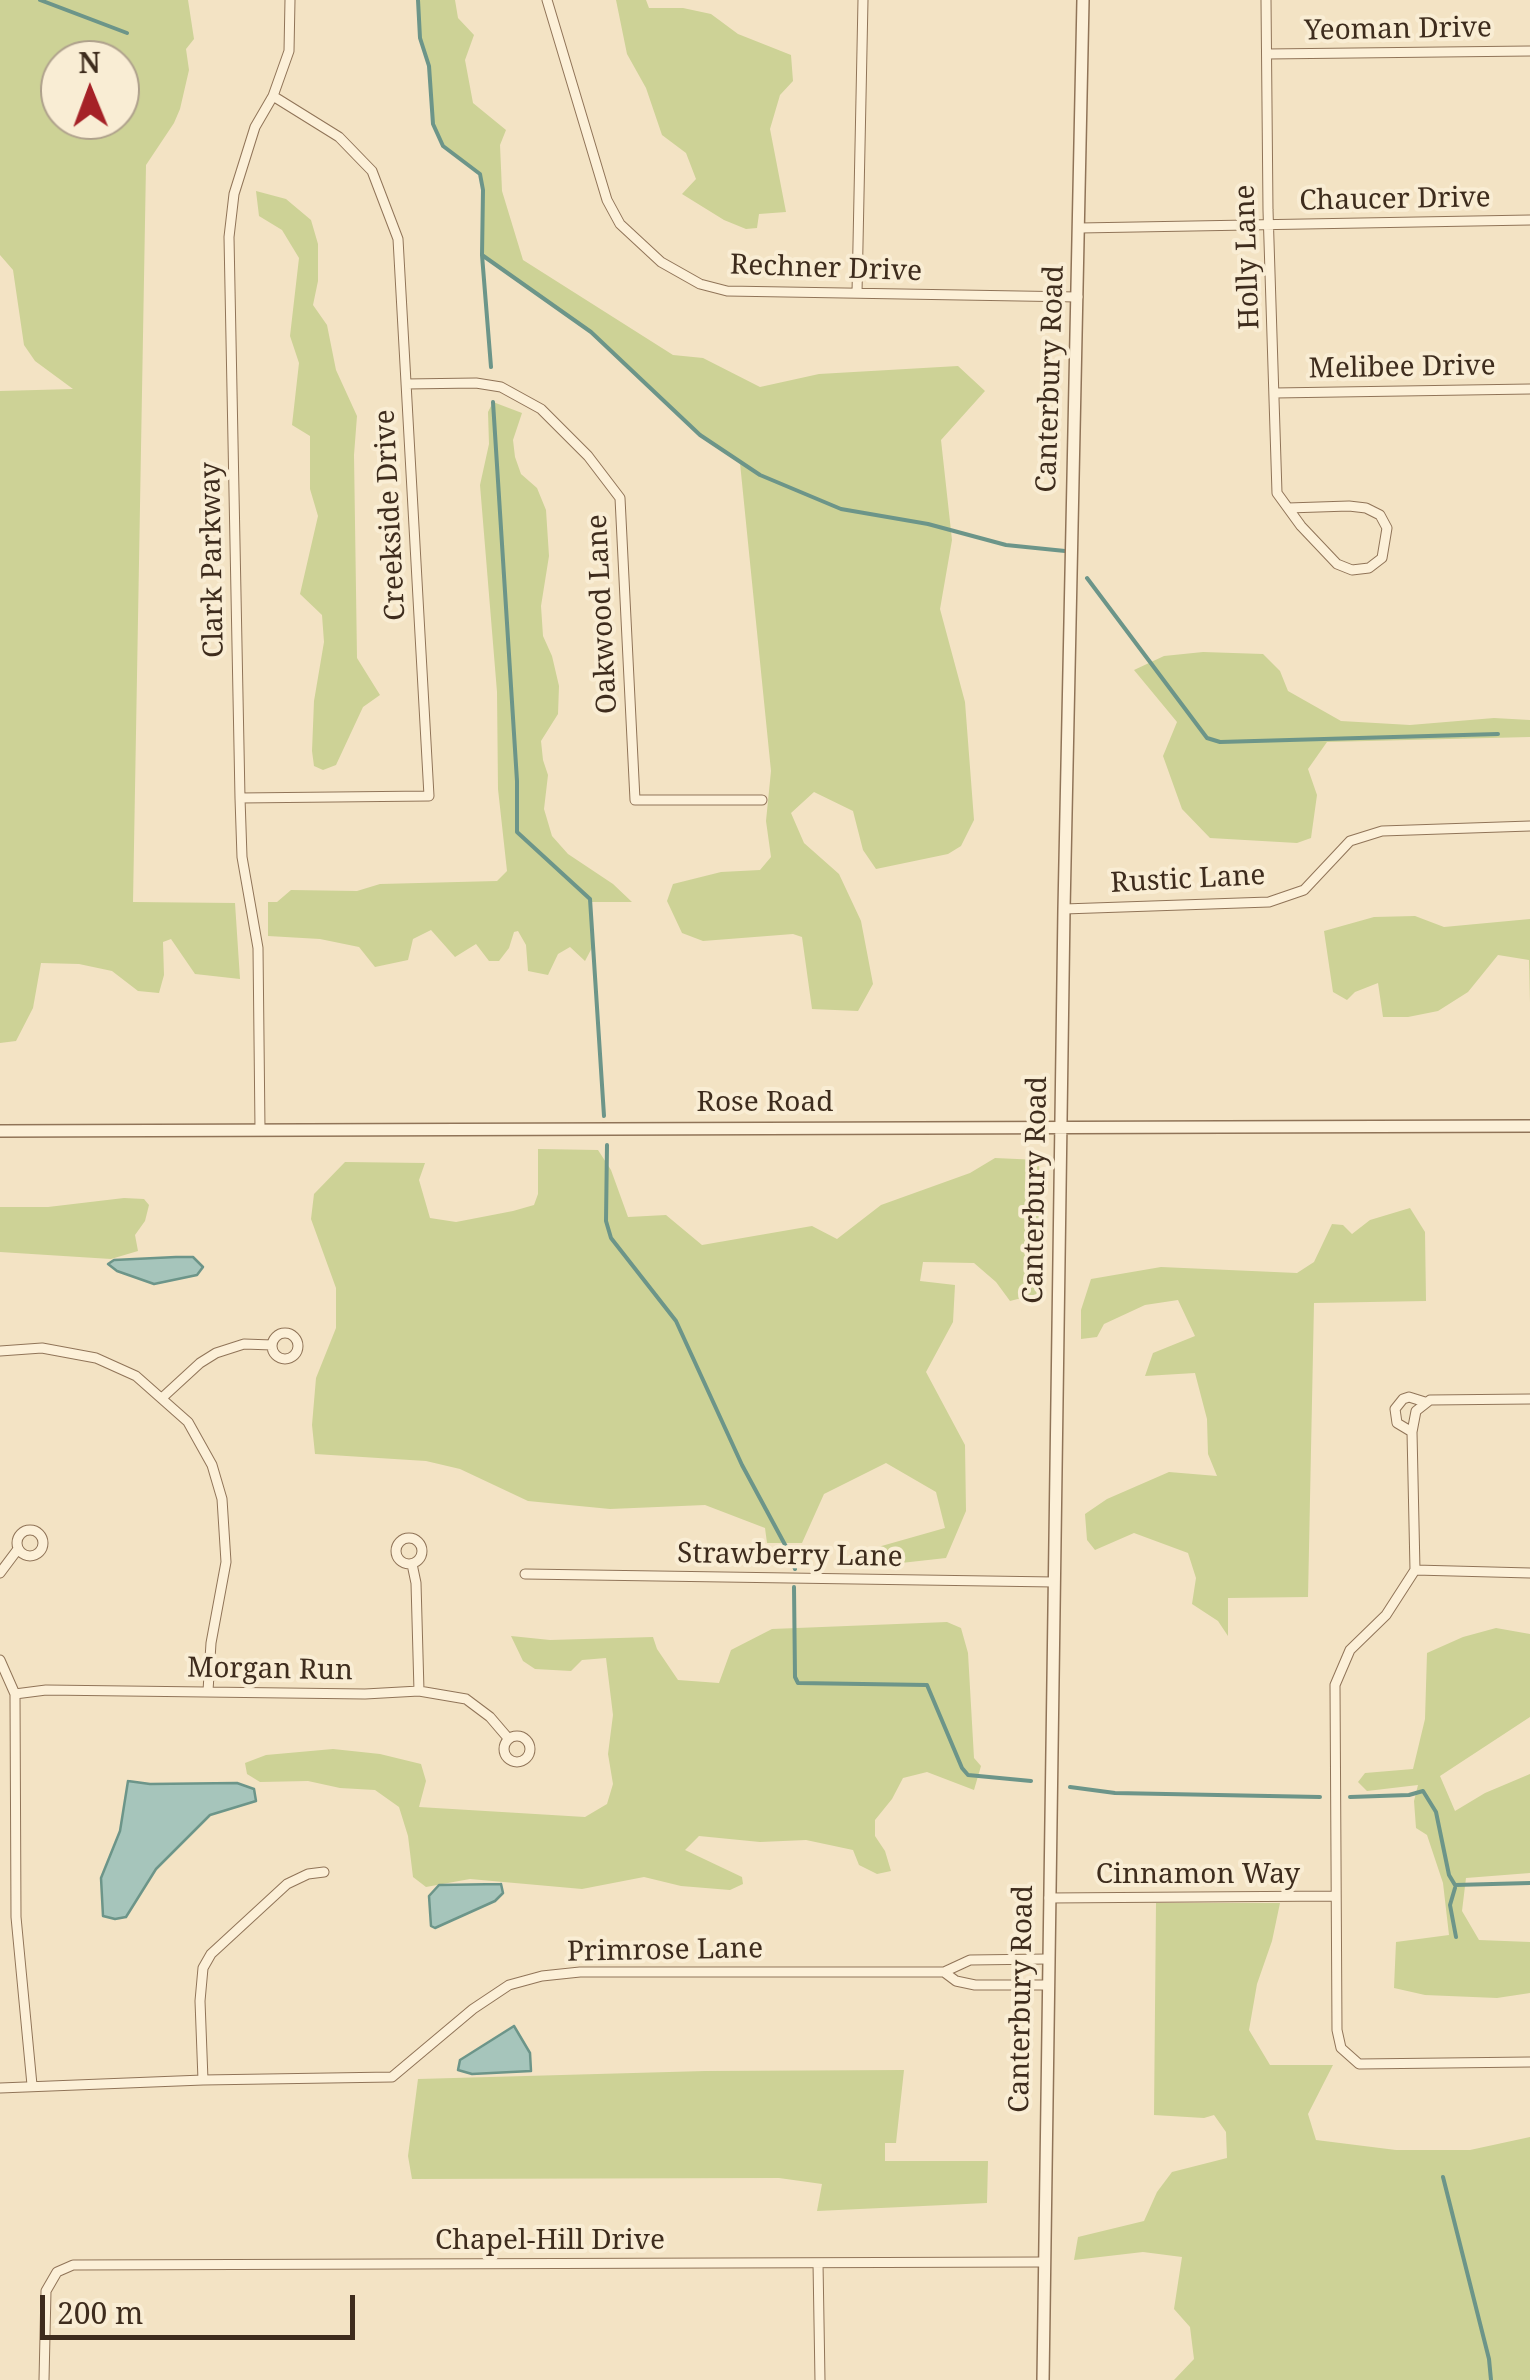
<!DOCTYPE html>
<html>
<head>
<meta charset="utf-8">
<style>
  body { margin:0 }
  #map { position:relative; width:1530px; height:2380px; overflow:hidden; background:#f3e3c4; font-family:"Noto Serif",serif }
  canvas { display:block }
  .north { position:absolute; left:40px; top:40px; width:100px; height:100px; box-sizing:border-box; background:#f9edd4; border:2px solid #aea08b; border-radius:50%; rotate:359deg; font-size:28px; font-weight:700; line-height:40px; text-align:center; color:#3e2c1d }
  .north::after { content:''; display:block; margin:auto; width:35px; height:45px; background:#a52126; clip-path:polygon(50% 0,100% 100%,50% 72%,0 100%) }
  .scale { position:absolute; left:40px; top:2295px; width:315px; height:45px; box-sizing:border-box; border:5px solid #3e2c1d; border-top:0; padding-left:12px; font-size:30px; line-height:35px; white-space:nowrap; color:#3e2c1d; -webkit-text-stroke:8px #f9edd4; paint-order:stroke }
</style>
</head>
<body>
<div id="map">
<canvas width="1530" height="2380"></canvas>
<div class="north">N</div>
<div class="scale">200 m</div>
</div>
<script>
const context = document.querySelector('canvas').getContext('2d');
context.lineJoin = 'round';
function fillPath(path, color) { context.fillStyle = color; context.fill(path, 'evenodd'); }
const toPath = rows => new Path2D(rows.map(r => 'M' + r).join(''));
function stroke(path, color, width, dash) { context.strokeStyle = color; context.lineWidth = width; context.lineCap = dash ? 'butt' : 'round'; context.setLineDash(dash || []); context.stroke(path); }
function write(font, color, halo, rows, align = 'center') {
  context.font = font + ' "Noto Serif",serif'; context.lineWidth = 8; context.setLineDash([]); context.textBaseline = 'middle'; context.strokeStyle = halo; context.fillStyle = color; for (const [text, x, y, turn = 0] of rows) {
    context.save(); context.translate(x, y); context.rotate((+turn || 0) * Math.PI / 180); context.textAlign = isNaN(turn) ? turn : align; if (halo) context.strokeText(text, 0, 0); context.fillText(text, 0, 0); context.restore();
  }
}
fillPath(toPath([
  [0,0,188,0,194,39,186,49,189,70,180,109,174,123,146,165,133,902,235,903,240,979,195,974,171,939,163,942,164,975,159,993,138,991,112,971,79,964,41,963,33,1008,16,1041,0,1043,0,391,73,389,35,361,24,345,13,270,0,255],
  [120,60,120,120,60,120,60,60],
  [418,0,455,0,458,18,474,35,465,60,473,103,506,130,500,145,502,191,523,260,673,355,703,358,760,387,819,374,958,366,985,391,941,440,952,540,940,609,965,702,974,820,961,846,948,854,876,869,863,850,853,811,814,792,791,813,804,843,839,874,861,921,873,984,858,1011,812,1009,802,937,793,934,703,941,682,933,667,901,673,884,721,872,760,870,771,857,766,821,771,771,740,463,700,435,591,332,482,255,483,190,480,174,443,146,433,124,429,66,420,38],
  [616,0,646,0,649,8,683,8,711,14,738,34,791,55,793,81,780,95,770,129,786,212,759,214,757,228,746,229,724,220,682,194,696,179,686,153,662,135,646,88,627,54],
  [256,191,286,199,311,220,318,244,318,281,313,305,327,325,336,370,357,416,354,455,357,658,380,695,363,707,336,765,323,770,314,766,312,751,314,701,324,642,322,615,300,594,318,516,310,489,310,436,292,425,299,363,290,336,299,258,282,230,259,216],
  [493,402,522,413,513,440,515,457,521,474,537,488,546,510,549,556,541,606,543,636,552,656,559,686,558,714,541,741,543,760,548,775,544,809,552,836,568,854,613,884,632,902,591,902,594,944,585,961,570,947,558,954,548,975,528,971,526,945,518,931,514,932,509,948,499,961,489,961,476,944,455,957,431,930,413,939,408,960,375,967,359,947,320,939,268,936,268,902,277,902,291,890,357,891,380,884,497,881,507,871,498,789,497,692,480,485,489,444,488,412],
  [1203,652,1263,654,1280,671,1288,691,1341,721,1410,725,1494,718,1530,720,1530,737,1327,742,1308,769,1317,795,1311,838,1297,843,1210,838,1182,809,1163,756,1177,722,1134,670,1164,656],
  [1415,916,1444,927,1530,919,1530,1003,1529,960,1498,955,1468,992,1438,1011,1408,1017,1383,1017,1378,983,1355,992,1347,1000,1333,992,1324,931,1374,917],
  [538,1149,598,1150,611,1170,628,1217,666,1215,702,1245,812,1226,837,1239,881,1205,970,1173,995,1158,1039,1160,1041,1293,1010,1301,996,1282,974,1263,923,1262,920,1281,955,1285,953,1322,926,1372,965,1445,966,1511,946,1558,892,1564,878,1547,945,1528,936,1492,886,1463,824,1494,802,1543,767,1543,765,1528,705,1505,610,1509,528,1501,460,1469,426,1461,315,1454,312,1425,316,1378,336,1328,336,1288,311,1219,314,1194,345,1162,425,1163,419,1180,430,1218,456,1222,513,1211,534,1205,538,1194],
  [124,1198,144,1199,149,1205,145,1221,135,1235,138,1251,111,1259,0,1252,0,1207,48,1207],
  [1410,1208,1425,1232,1426,1301,1314,1303,1308,1597,1228,1598,1228,1636,1218,1621,1192,1604,1196,1578,1188,1553,1134,1533,1095,1550,1087,1540,1085,1514,1107,1499,1169,1472,1217,1476,1208,1454,1207,1419,1195,1373,1145,1376,1153,1353,1195,1336,1178,1300,1145,1305,1104,1324,1097,1337,1081,1339,1081,1310,1091,1279,1161,1267,1297,1273,1314,1262,1332,1224,1343,1225,1352,1234,1370,1220],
  [947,1622,961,1628,968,1653,974,1758,981,1766,974,1790,927,1772,903,1778,892,1799,875,1820,875,1836,885,1851,891,1871,877,1874,859,1865,853,1850,806,1840,760,1842,699,1836,685,1850,742,1877,743,1884,730,1890,681,1886,644,1877,582,1889,470,1879,426,1887,413,1877,408,1836,399,1807,375,1790,340,1788,308,1781,260,1782,247,1774,245,1763,266,1755,333,1749,380,1754,421,1764,426,1781,419,1807,585,1817,607,1804,613,1784,608,1754,613,1715,606,1658,582,1660,571,1671,535,1669,523,1661,511,1636,550,1640,653,1637,657,1649,678,1680,719,1683,731,1650,772,1629],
  [1496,1628,1530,1634,1530,1717,1440,1776,1455,1811,1485,1793,1530,1774,1530,1873,1466,1878,1462,1911,1479,1940,1530,1942,1530,1993,1497,1998,1425,1995,1394,1988,1396,1942,1449,1935,1443,1883,1427,1835,1416,1828,1414,1801,1418,1785,1367,1791,1358,1782,1365,1773,1413,1769,1425,1719,1427,1653,1463,1637],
  [1156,1903,1280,1903,1272,1941,1257,1984,1249,2030,1270,2065,1333,2065,1308,2114,1316,2140,1396,2150,1470,2150,1530,2137,1530,2380,1174,2380,1194,2359,1190,2327,1174,2309,1182,2257,1143,2252,1074,2260,1078,2237,1144,2221,1157,2192,1172,2172,1227,2158,1226,2132,1214,2115,1204,2118,1154,2115],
  [904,2070,896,2143,885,2143,885,2161,988,2161,987,2203,817,2211,822,2184,779,2178,412,2179,408,2156,418,2079,705,2071]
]), '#cdd296');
const water = toPath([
  [176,1257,193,1257,203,1267,197,1275,154,1284,117,1271,108,1264,114,1260,176,1257],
  [128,1781,150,1784,237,1783,254,1789,256,1801,210,1815,156,1869,126,1917,115,1919,103,1916,101,1878,120,1831,128,1781],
  [501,1884,503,1893,495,1901,435,1928,431,1926,429,1896,439,1885,501,1884],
  [514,2026,530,2053,531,2071,472,2074,458,2070,460,2060,514,2026]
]);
fillPath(water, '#a6c5bb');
stroke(water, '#6c9589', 2.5);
stroke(toPath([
  [40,0,127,33],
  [418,0,420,38,429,66,433,124,443,146,480,174,483,190,482,255,491,367],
  [482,255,591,332,700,435,760,475,841,509,928,524,1006,545,1065,551],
  [493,402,517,781,517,832,590,899,604,1116],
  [1087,578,1207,738,1220,742,1498,734],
  [607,1145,606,1221,611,1238,676,1321,742,1465,790,1554,795,1569],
  [794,1587,795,1677,798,1683,927,1685,962,1768,968,1775,1031,1781],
  [1070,1787,1115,1793,1320,1797],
  [1350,1797,1409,1795,1423,1791,1436,1812,1449,1875,1455,1885,1530,1883],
  [1455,1888,1450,1905,1456,1937],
  [1443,2177,1489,2359,1491,2380]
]), '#6c9589', 4);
const minor = toPath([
  [547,0,607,200,620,224,661,262,700,284,727,291,1078,297],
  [1266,0,1268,210,1277,493,1301,526,1337,564,1352,570,1369,568,1382,558,1387,528,1380,515,1366,508,1349,506,1288,508],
  [1267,54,1530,51],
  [1080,228,1530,220],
  [857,293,863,0],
  [406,384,476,383,501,387,541,409,588,456,620,498,635,800,762,800],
  [1275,393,1530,389],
  [240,798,429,796,398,239,372,171,339,137,273,96],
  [1064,909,1269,902,1304,890,1350,841,1382,831,1530,826],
  [260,1129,258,948,242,857,240,798,229,237,234,194,255,127,273,96,289,51,290,0],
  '272 1346a13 13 0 1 1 26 0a13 13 0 1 1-26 0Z',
  [0,1351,42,1348,96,1358,136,1376,188,1422,212,1465,222,1499,226,1562,211,1643,208,1691],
  [163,1397,200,1363,216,1353,244,1344,272,1345],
  [1530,1399,1430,1400,1416,1411,1412,1432,1415,1570,1386,1615,1350,1650,1335,1685,1337,2030,1341,2048,1359,2064,1530,2062],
  [1412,1432,1397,1423,1395,1409,1403,1399,1409,1397,1425,1402],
  '17 1543a13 13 0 1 1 26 0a13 13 0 1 1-26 0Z',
  '396 1551a13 13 0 1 1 26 0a13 13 0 1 1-26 0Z',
  [412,1564,416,1583,419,1691],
  [1415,1570,1530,1573],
  [0,1573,18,1549],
  [525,1574,1054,1582],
  [0,1660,15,1694,16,1917,32,2085],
  [15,1694,46,1690,365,1694,419,1691,466,1699,490,1717,508,1738],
  '504 1749a13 13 0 1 1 26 0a13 13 0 1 1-26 0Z',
  [1049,1898,1336,1896],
  [944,1972,956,1981,975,1985,1047,1985],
  [203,2080,200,2001,203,1968,211,1954,287,1884,308,1874,324,1872],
  [0,2088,203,2080,392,2077,473,2009,509,1985,542,1976,580,1972,944,1972,970,1960,1047,1959],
  [818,2263,820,2380],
  [44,2380,46,2291,57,2272,73,2265,1044,2262]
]);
const tertiary = toPath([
  [0,1131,1530,1126],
  [1043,2380,1064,909,1083,0]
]);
stroke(minor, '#907458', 11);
stroke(tertiary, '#907458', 14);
stroke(minor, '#fcf0d8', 9);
stroke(tertiary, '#fcf0d8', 11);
write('28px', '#3e2c1d', '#f9edd4', [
  ["Yeoman Drive",1398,30,-1],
  ["Chaucer Drive",1395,200,-1],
  ["Holly Lane",1248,257,-92],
  ["Rechner Drive",826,269,2],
  ["Melibee Drive",1402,368,-1],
  ["Canterbury Road",1051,379,-88],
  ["Creekside Drive",391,515,-93],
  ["Clark Parkway",213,560,-91],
  ["Oakwood Lane",603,614,-93],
  ["Rustic Lane",1188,880,-3],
  ["Rose Road",765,1103],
  ["Canterbury Road",1036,1190,-89],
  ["Strawberry Lane",790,1556,1],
  ["Morgan Run",270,1670,1],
  ["Cinnamon Way",1198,1875],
  ["Primrose Lane",665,1951,-1],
  ["Canterbury Road",1022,1999,-89],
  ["Chapel-Hill Drive",550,2241]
]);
</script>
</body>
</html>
